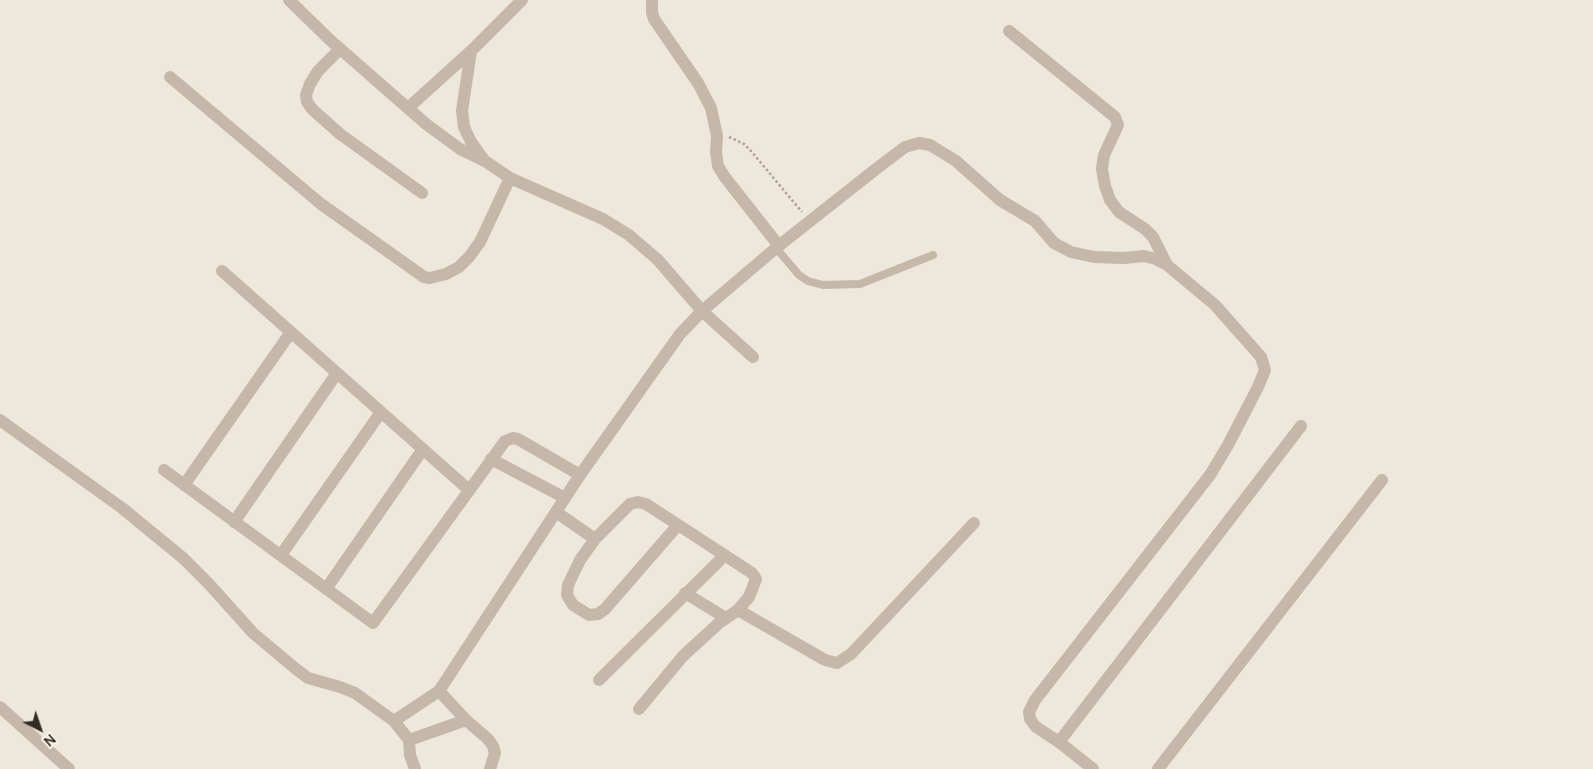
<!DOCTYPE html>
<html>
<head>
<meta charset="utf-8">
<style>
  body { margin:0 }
  #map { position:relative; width:1593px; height:769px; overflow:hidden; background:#eee7db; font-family:Manrope,sans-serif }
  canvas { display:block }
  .north { position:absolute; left:15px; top:704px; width:50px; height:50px; -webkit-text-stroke:4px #f7f1e6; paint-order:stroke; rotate:139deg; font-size:14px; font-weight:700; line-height:20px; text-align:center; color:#322c27 }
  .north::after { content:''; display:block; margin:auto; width:18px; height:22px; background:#322c27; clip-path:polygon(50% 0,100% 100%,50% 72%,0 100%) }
</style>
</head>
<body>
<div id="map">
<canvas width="1593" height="769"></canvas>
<div class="north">N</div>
</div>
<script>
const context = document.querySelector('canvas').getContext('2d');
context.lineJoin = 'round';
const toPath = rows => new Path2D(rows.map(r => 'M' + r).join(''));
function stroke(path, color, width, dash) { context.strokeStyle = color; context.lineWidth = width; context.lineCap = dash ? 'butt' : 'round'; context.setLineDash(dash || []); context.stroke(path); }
stroke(toPath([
  [729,137,744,144,751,151,802,212]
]), '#b0a293', 2.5, [2.5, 2.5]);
stroke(toPath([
  [776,248,799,275,808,281,823,285,860,284,933,255]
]), '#c5b8a8', 8);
stroke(toPath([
  [289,0,330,40,426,124,460,149,485,161,510,178,603,219,629,235,658,260,702,311,753,357],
  [652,0,652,12,654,19,698,83,711,108,717,136,716,152,718,166,724,176,779,246],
  [1009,31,1115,117,1118,125,1104,155,1102,169,1105,186,1110,200,1119,212,1145,229,1153,237,1167,265],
  [340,49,318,71,310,84,306,95,307,102,312,109,340,134,422,193],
  [471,51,462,111,464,127,471,142,484,160],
  [170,77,321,204,424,277,430,278,446,274,459,267,469,257,480,242,510,178],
  [408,108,471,51,522,0],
  [222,271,469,490],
  [0,420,122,508,183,558,209,584,253,633,296,669,308,678,340,687,355,693,394,721,409,740],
  [491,459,565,498],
  [164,470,373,623,505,441,513,438,518,439,580,475],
  [184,485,291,332],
  [556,512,595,539],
  [234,522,337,373],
  [281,555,381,412],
  [326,589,423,449],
  [685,593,726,618],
  [738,610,825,660,837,663,851,654,974,523],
  [599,680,725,555],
  [0,707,69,769],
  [639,709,683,656,719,623,738,610,749,597,756,579,752,573,646,504,638,502,630,504,595,539,580,560,568,585,567,595,573,605,589,615,598,614,605,609,678,525],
  [394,721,439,691],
  [1059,742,1301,426],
  [415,769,410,755,409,740,466,720],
  [490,769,495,753,493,746,488,739,466,720,439,691,580,475,680,334,702,311,776,248,876,169,905,147,919,143,930,145,956,161,1000,200,1035,221,1054,243,1071,252,1094,257,1124,258,1144,256,1156,259,1167,265,1215,305,1261,357,1265,370,1258,387,1228,445,1210,475,1035,700,1029,712,1030,719,1036,727,1059,742,1093,769],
  [1158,769,1382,480]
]), '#c5b8a8', 12);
</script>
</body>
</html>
